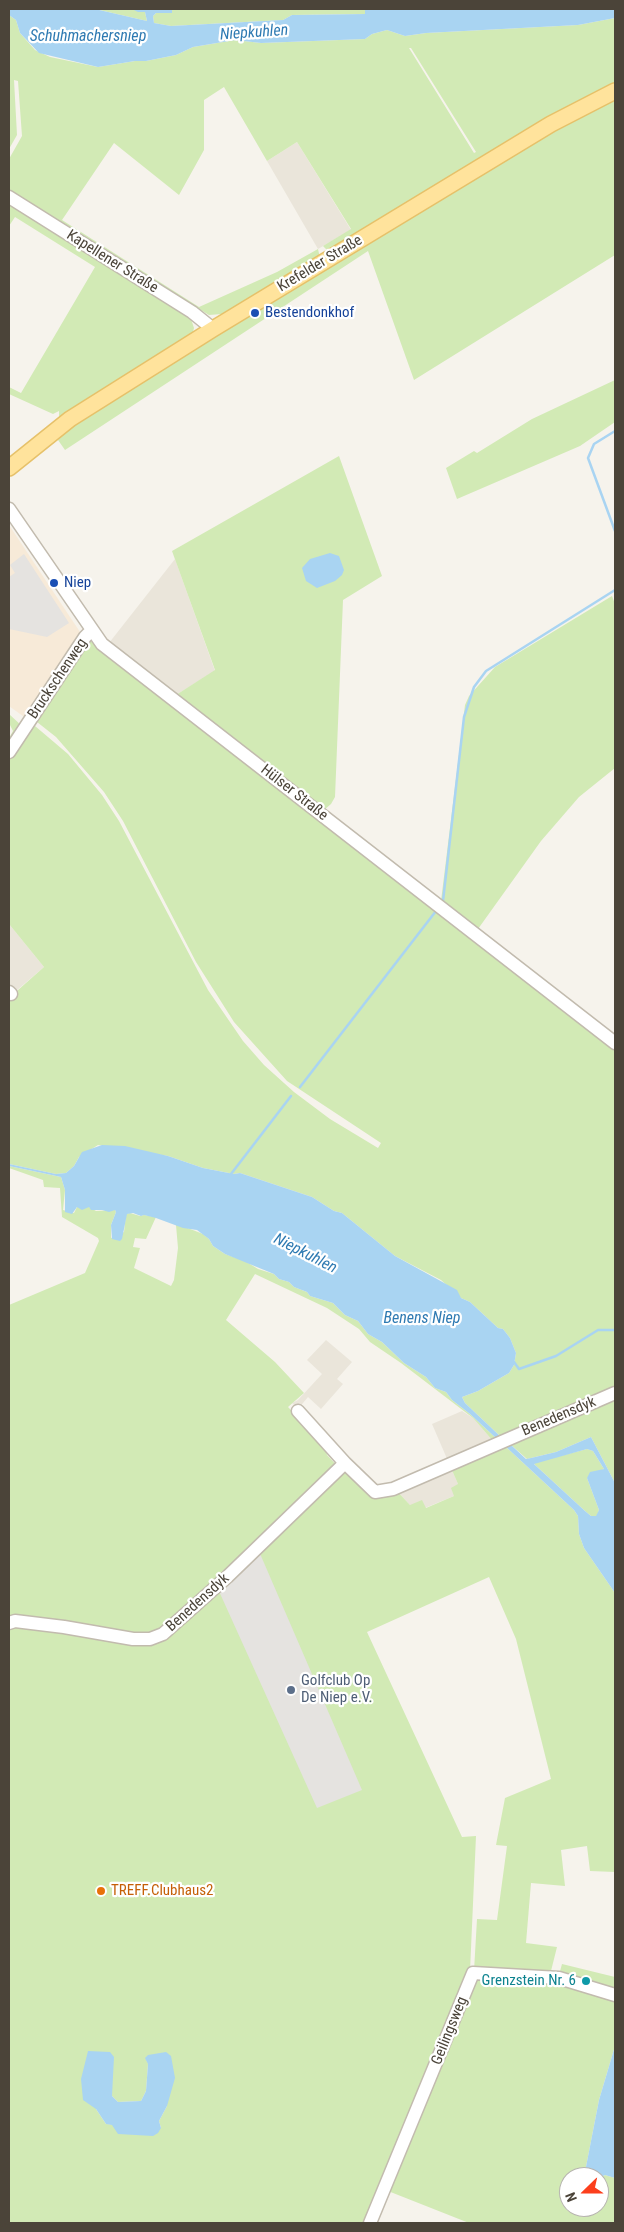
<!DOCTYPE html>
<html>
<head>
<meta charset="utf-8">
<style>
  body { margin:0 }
  #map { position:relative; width:624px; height:2232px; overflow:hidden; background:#f6f3ec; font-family:"Roboto Condensed",sans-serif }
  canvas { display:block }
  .frame { position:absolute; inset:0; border:10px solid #4b4439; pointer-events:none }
  .north { position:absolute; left:559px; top:2167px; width:50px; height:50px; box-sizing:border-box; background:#fff; border:1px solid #b7b4b0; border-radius:50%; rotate:248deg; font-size:14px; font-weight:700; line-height:20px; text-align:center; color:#4b4439 }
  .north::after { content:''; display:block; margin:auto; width:18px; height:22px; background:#fc3f1d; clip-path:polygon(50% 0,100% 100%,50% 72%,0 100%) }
</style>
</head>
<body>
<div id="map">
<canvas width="624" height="2232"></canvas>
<div class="frame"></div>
<div class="north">N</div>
</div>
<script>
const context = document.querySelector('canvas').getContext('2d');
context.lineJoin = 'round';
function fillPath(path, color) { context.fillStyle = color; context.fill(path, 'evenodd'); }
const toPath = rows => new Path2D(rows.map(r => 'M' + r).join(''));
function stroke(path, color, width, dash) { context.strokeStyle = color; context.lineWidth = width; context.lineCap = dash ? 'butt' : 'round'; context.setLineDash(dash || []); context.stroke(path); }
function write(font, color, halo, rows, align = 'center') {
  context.font = font + ' "Roboto Condensed",sans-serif'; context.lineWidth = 4.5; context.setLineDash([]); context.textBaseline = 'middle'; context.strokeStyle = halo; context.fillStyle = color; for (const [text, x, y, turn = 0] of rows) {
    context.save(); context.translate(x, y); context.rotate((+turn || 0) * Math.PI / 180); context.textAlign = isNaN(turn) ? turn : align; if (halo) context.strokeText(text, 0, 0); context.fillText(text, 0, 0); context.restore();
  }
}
fillPath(toPath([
  [297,142,351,230,318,249,267,161],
  [175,559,215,671,176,695,109,643],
  [9,924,44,967,9,997],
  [326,1340,352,1362,337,1379,343,1384,321,1409,308,1397,298,1409,292,1403,298,1400,322,1374,307,1360],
  [462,1411,473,1418,493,1441,448,1461,432,1424],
  [451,1468,458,1484,454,1496,425,1508,410,1505,397,1491]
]), '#eae5da');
fillPath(toPath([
  [9,525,82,635,27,719,9,706]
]), '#f7ead8');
fillPath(toPath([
  [95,9,132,9,145,12,147,21],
  [172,9,365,9,366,14,292,15,283,20,171,26,154,23,153,16,156,13,172,13],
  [9,15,16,20,20,33,35,50,50,57,98,67,135,61,146,61,176,55,193,47,235,40,261,43,365,39,372,34,387,30,405,36,426,33,578,25,615,18,615,85,330,253,323,246,351,229,297,142,267,161,224,87,204,100,204,150,179,195,114,143,62,220,199,307,277,272,318,249,320,258,222,314,209,315,9,192,9,159,22,136,18,81,14,80,17,135,9,149],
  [409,48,411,48,476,152,474,153],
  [615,96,615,255,414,380,368,251,65,450,58,440,77,420,556,128],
  [9,202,184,313,191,319,194,328,192,336,59,422,59,411,53,414,9,394,9,387,21,393,95,267,15,217,9,226],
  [615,380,615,422,580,446,457,499,446,468,474,451,477,453,532,419],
  [339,456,382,576,343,600,335,797,331,804,324,810,176,695,215,670,172,551],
  [612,596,615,604,615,768,579,797,541,841,478,929,441,901,465,705,469,696,495,667],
  [88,639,186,712,615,1050,615,1390,501,1437,465,1403,462,1397,478,1391,509,1373,514,1365,516,1353,510,1338,503,1329,498,1328,470,1302,461,1298,441,1280,395,1256,342,1213,334,1211,312,1197,240,1173,234,1174,203,1168,168,1156,98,1145,79,1157,74,1166,66,1173,56,1174,9,1164,9,998,44,967,9,924,9,758,28,730,35,726,68,754,102,795,119,821,208,990,243,1041,264,1065,294,1092,330,1119,378,1148,381,1143,287,1081,234,1022,196,962,123,821,104,792,56,737,37,722,36,718],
  [9,714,22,726,9,746,9,738,13,731,9,723],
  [9,1166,61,1177,65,1190,63,1210,74,1213,77,1207,89,1207,96,1211,115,1210,116,1212,111,1225,111,1238,124,1232,126,1214,130,1213,140,1216,144,1215,156,1217,146,1239,135,1238,133,1247,140,1248,134,1268,171,1286,174,1280,178,1248,176,1225,180,1225,203,1234,209,1239,213,1246,225,1254,245,1261,258,1269,274,1274,279,1279,289,1282,294,1287,307,1292,310,1296,333,1303,345,1315,358,1321,368,1334,382,1342,404,1363,426,1377,435,1388,446,1392,452,1400,470,1414,497,1439,493,1441,473,1418,401,1363,370,1342,359,1329,327,1308,255,1274,226,1320,275,1362,304,1393,288,1407,325,1445,327,1455,343,1472,349,1472,370,1491,385,1497,397,1491,410,1505,422,1500,426,1508,454,1496,451,1488,458,1484,451,1468,505,1446,574,1510,578,1516,579,1534,584,1548,615,1593,615,1872,590,1871,587,1846,561,1850,565,1886,531,1883,526,1943,557,1947,550,1975,474,1971,477,1919,497,1920,507,1846,496,1845,505,1798,551,1779,516,1639,489,1577,367,1632,462,1837,476,1836,470,1971,366,2223,9,2223,9,1305,85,1273,99,1241,98,1238,62,1217,60,1188,44,1187,43,1180,9,1168],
  [145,2057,167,2106,159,2121,161,2128,106,2124,96,2109,111,2088,112,2096,118,2102,141,2101,146,2091,148,2064],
  [615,1400,615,1483,591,1437,556,1452,531,1458,527,1459,510,1444],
  [587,1449,593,1451,604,1469,587,1478,599,1510,597,1516,591,1516,585,1511,533,1463],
  [562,1964,615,1977,615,1993,559,1975],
  [475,1979,559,1980,615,1997,615,2046,599,2100,584,2177,569,2177,569,2207,599,2207,599,2178,605,2175,615,2178,615,2223,469,2223,388,2191]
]), '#d2eab5');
fillPath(toPath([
  [24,554,69,623,47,637,9,629,9,577,15,573,10,565],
  [258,1549,362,1790,317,1808,218,1589]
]), '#e5e3e0');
fillPath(toPath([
  [9,9,95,9,147,21,145,12,138,12,132,9,172,9,172,13,156,13,153,16,154,23,171,26,283,20,292,15,365,14,365,9,615,9,615,18,578,25,426,33,405,36,387,30,372,34,365,39,261,43,235,40,193,47,176,55,146,61,135,61,98,67,39,53,20,33,16,20,9,15],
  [330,553,339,556,344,570,342,575,335,581,317,588,306,581,302,568,310,559],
  [102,1145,125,1146,168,1156,203,1168,234,1174,240,1173,312,1197,334,1211,342,1213,395,1256,457,1290,461,1298,470,1302,498,1328,503,1329,510,1338,516,1353,514,1365,509,1373,478,1391,462,1397,465,1403,501,1437,497,1439,470,1414,452,1400,446,1392,435,1388,426,1377,404,1363,382,1342,368,1334,358,1321,345,1315,333,1303,310,1296,307,1292,294,1287,289,1282,279,1279,274,1274,225,1254,213,1246,209,1239,197,1230,183,1228,156,1218,144,1215,141,1216,133,1213,127,1214,122,1239,120,1241,112,1239,111,1225,116,1212,115,1210,109,1212,102,1210,91,1210,89,1207,82,1210,77,1207,72,1214,65,1212,65,1190,61,1177,9,1166,9,1164,56,1174,66,1173,74,1166,82,1152],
  [591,1437,615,1483,615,1593,584,1548,579,1534,578,1516,574,1510,505,1446,510,1444,526,1459,531,1458,556,1452],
  [587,1449,593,1451,604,1469,590,1472,587,1478,599,1510,596,1516,591,1516,585,1511,534,1464],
  [615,2046,615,2178,605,2175,599,2178,584,2177,599,2100],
  [88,2051,110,2052,114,2057,112,2096,118,2102,141,2101,146,2091,148,2064,145,2058,148,2055,166,2052,171,2056,175,2078,167,2106,159,2121,161,2128,158,2133,153,2136,118,2134,112,2125,106,2124,96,2109,83,2100,81,2079]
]), '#a9d4f2');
stroke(toPath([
  [615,431,594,444,588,458,615,531],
  [443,901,464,717,474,687,486,671,615,590],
  [300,1087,436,911],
  [231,1174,291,1096],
  [513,1363,514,1362,519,1369,556,1356,598,1330,615,1330]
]), '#a9d4f2', 2.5);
const minor = toPath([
  [9,197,192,312,213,329],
  [9,509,102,644,615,1043],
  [9,752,85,637,91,631],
  [9,992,11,994],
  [298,1411,345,1463],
  [9,1623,15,1621,64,1627,133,1639,150,1639,163,1634,227,1577,345,1463,375,1492,393,1489,615,1393],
  [370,2223,473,1973,559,1978,615,1995]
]);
const major = toPath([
  [9,468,70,419,213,329,551,124,615,91]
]);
stroke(minor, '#c2bbae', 15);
stroke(major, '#e6c16a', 18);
stroke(minor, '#fff', 12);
stroke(major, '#ffe39c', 15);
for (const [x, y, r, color] of [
  [255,313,5,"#1a4fb4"],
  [54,583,5,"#1a4fb4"],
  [291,1690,5,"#5c6f8a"],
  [101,1891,5,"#e8710a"],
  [586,1981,5,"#0f9aa8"]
]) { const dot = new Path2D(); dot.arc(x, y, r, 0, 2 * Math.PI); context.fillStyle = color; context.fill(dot); stroke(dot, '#fff', 2); }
write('15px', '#4b4439', '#fff', [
  ["Kapellener Straße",112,262,32],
  ["Krefelder Straße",320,264,-31],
  ["Bruckschenweg",58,679,-56],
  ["Hülser Straße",294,793,38],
  ["Benedensdyk",559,1417,-23],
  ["Benedensdyk",198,1603,-42],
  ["Geilingsweg",450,2031,-68]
]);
write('15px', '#164399', '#fff', [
  ["Bestendonkhof",265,313],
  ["Niep",64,583]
], 'left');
write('15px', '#4e5e75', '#fff', [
  ["Golfclub Op",301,1681],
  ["De Niep e.V.",301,1698]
], 'left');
write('15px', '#c56008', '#fff', [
  ["TREFF.Clubhaus2",111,1891]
], 'left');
write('15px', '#0d838f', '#fff', [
  ["Grenzstein Nr. 6",576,1981]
], 'right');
write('italic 16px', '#2e7ab2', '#fff', [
  ["Niepkuhlen",254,33,-4],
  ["Schuhmachersniep",88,37],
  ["Niepkuhlen",305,1254,27],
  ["Benens Niep",422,1319]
]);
</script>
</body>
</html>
